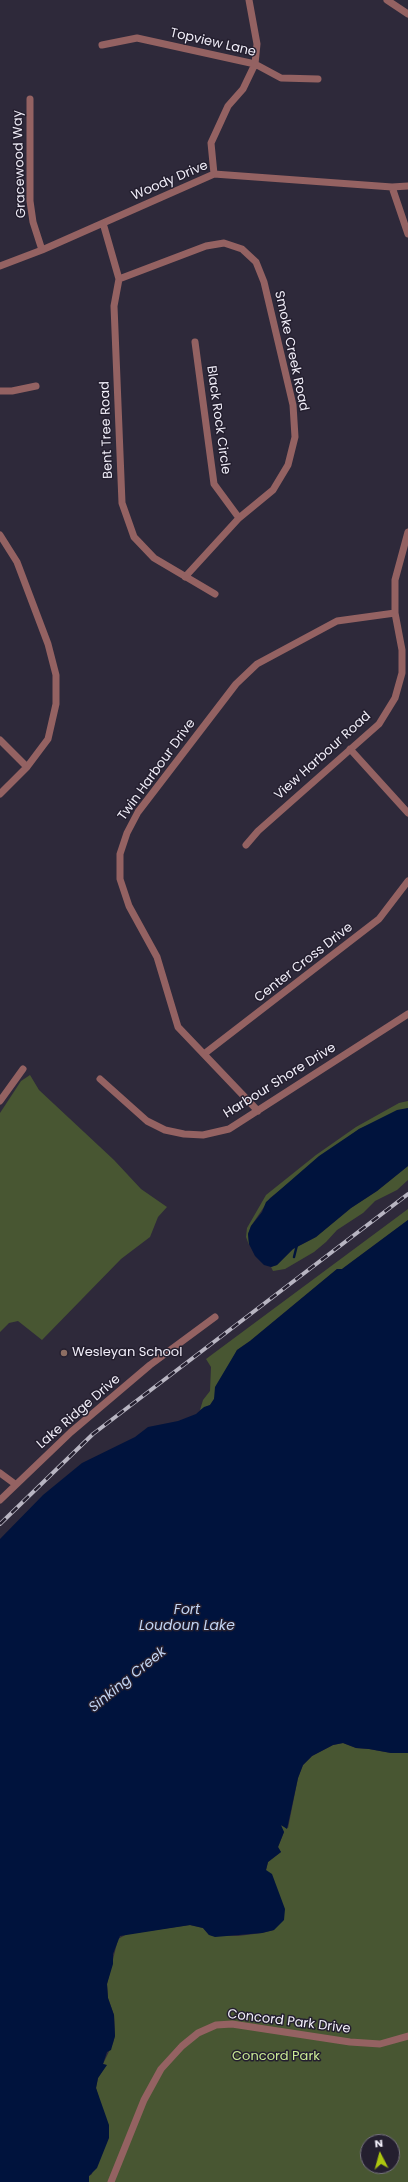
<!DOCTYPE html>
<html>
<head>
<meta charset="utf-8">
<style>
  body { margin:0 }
  #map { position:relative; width:408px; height:2182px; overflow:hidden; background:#2e293a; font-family:Poppins,sans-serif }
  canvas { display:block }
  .north { position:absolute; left:360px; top:2134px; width:40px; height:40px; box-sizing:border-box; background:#241f2f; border:1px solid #767280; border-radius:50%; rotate:354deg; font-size:11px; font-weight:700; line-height:16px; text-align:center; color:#f1eef9 }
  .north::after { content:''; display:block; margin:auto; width:14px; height:18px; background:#adc60f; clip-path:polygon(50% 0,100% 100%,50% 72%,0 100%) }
</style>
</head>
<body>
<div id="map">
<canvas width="408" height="2182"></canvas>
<div class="north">N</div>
</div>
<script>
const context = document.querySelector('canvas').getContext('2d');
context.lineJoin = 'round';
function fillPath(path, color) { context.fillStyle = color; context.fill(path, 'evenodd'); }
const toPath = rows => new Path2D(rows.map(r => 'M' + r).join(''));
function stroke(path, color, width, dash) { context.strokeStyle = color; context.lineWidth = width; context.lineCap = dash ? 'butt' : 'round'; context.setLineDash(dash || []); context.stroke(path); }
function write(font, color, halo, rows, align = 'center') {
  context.font = font + ' Poppins,sans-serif'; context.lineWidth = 3; context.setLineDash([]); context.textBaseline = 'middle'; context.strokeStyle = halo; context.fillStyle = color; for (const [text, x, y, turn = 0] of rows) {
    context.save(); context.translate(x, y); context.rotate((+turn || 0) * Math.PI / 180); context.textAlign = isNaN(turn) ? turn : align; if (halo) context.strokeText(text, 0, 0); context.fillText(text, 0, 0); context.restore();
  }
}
fillPath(toPath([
  [30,1075,39,1090,114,1160,141,1189,167,1207,158,1217,150,1237,121,1259,42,1340,18,1321,9,1323,0,1332,0,1113,21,1081],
  [408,1101,408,1108,359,1129,270,1198,251,1226,248,1234,249,1245,246,1237,247,1228,266,1195,316,1155,356,1127,399,1103],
  [408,1166,408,1180,397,1190,375,1201,363,1213,337,1230,326,1242,314,1252,285,1269,273,1271,271,1267,277,1265,293,1249,316,1237,351,1208,377,1191],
  [408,1209,408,1220,342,1269,337,1269,250,1341,237,1350,214,1399,210,1405,200,1410,203,1400,210,1391,211,1367,206,1359],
  [343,1743,356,1748,369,1749,391,1753,408,1753,408,2182,89,2182,89,2176,92,2174,99,2098,96,2088,98,2078,106,2065,103,2064,113,2043,115,2036,114,2015,108,1998,107,1984,118,1939,127,1934,190,1925,203,1928,209,1935,238,1936,262,1933,274,1930,266,1870,268,1862,281,1852,278,1847,284,1832,280,1825,288,1828,298,1778,303,1765,312,1756,333,1745],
  [368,2142,392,2142,392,2166,368,2166]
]), '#485632');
fillPath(toPath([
  [408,1108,408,1166,377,1191,351,1208,316,1237,293,1249,277,1265,271,1267,264,1265,255,1256,249,1244,248,1234,251,1226,262,1212,266,1202,319,1156,359,1129,397,1110],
  [408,1220,408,1753,391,1753,369,1749,356,1748,343,1743,333,1745,312,1756,303,1765,298,1778,287,1829,281,1825,284,1832,278,1847,281,1852,268,1862,266,1870,272,1874,285,1909,284,1920,274,1930,262,1933,215,1937,209,1935,203,1928,190,1925,120,1936,113,1954,113,1964,107,1984,108,1998,114,2015,115,2036,111,2050,107,2052,103,2064,107,2065,98,2078,96,2088,109,2125,109,2138,97,2168,89,2176,89,2182,0,2182,0,1539,43,1495,82,1463,135,1437,148,1427,178,1421,196,1414,204,1407,210,1405,214,1399,215,1387,237,1350,250,1341,337,1269,342,1269]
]), '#00133d');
stroke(toPath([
  [294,1257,297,1245]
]), '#00133d', 2.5);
stroke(toPath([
  [387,0,408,14],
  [102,45,137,38,255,64,281,78,318,79],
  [30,99,30,201,33,222,42,250],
  [214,174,211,143,228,106,243,89,255,64,257,44,249,0],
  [392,187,408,234],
  [103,223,119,279,114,306,122,503,134,537,154,558,215,594],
  [0,266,42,250,214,174,392,187,408,186],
  [119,279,206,246,224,243,242,249,256,262,264,282,293,405,295,437,288,465,273,490,239,518,185,577],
  [195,342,214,484,239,518],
  [0,391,12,391,36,386],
  [0,535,17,562,48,644,56,675,56,704,48,739,27,767,0,794],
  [0,740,27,767],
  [350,749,408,813],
  [246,845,258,831,379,724,395,698,402,673,402,650,395,613,395,580,408,532],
  [204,1054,379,919,408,881],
  [100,1079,147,1121,165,1130,184,1134,203,1135,229,1129,408,1014],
  [0,1101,23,1069],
  [258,1111,178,1027,157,957,129,906,120,879,120,854,127,833,138,812,236,684,257,664,337,621,395,613],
  [0,1473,15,1484],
  [0,1500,71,1432,150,1365,215,1317],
  [111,2182,144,2100,161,2069,182,2046,198,2033,216,2025,232,2024,350,2042,380,2044,408,2036]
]), '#946262', 7);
const rail = toPath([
  [0,1524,93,1434,408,1194]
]);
stroke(rail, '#b8b5c2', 4);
stroke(rail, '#241f2f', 2.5, [8]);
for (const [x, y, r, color] of [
  [64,1353,4,"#8d6e63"]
]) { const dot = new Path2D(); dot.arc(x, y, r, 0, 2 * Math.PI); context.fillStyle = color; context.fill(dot); stroke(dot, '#241f2f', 1.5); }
write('13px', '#f1eef9', '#241f2f', [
  ["Topview Lane",213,43,13],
  ["Gracewood Way",20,164,-92],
  ["Woody Drive",170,181,-23],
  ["Smoke Creek Road",291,351,78],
  ["Black Rock Circle",218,420,82],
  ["Bent Tree Road",107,430,-92],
  ["View Harbour Road",323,756,-42],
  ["Twin Harbour Drive",157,770,-54],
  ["Center Cross Drive",304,963,-38],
  ["Harbour Shore Drive",280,1081,-32],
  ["Lake Ridge Drive",79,1412,-41],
  ["Concord Park Drive",289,2022,7]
]);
write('13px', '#f1eef9', '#241f2f', [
  ["Wesleyan School",72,1353]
], 'left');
write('13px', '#caeb95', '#241f2f', [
  ["Concord Park",276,2057]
]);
write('italic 14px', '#c3d5f4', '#241f2f', [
  ["Fort",187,1610],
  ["Loudoun Lake",187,1626],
  ["Sinking Creek",128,1680,-39]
]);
</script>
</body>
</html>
